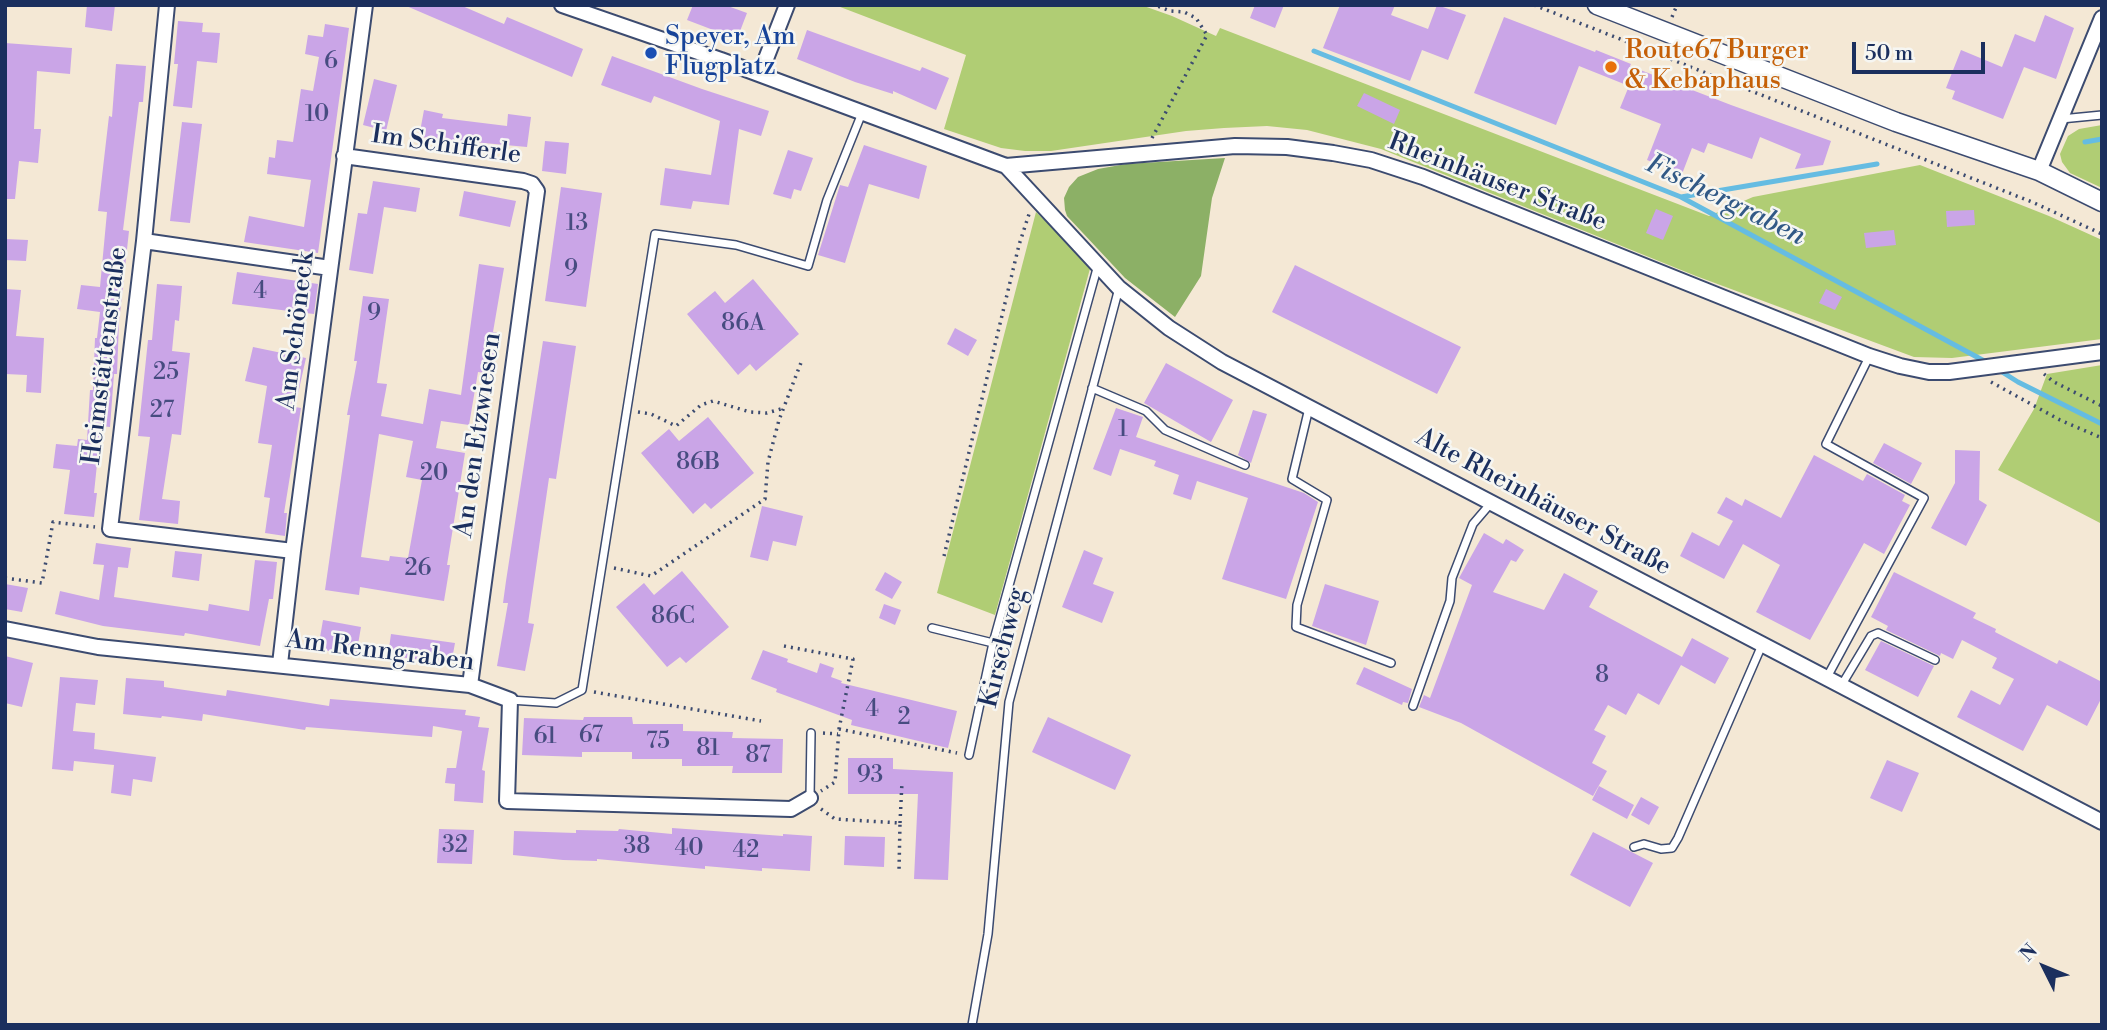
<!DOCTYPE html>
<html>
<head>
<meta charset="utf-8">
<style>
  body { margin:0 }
  #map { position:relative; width:2107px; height:1030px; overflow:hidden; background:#f4e8d5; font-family:"Libre Bodoni",serif }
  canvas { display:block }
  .frame { position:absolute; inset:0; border:7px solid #1b2f5e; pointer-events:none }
  .north { position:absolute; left:2009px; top:932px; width:70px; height:70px; -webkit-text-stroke:5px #f6f6f2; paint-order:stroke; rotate:313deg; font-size:19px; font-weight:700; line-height:28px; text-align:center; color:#1b2f5e }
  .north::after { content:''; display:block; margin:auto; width:24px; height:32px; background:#1b2f5e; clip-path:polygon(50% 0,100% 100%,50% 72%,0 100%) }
  .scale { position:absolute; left:1852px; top:42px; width:133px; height:32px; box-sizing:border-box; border:4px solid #1b2f5e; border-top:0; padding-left:9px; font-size:21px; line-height:24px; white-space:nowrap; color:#1b2f5e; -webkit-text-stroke:5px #f6f6f2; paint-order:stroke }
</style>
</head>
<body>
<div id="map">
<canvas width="2107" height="1030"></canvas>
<div class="frame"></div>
<div class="north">N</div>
<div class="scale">50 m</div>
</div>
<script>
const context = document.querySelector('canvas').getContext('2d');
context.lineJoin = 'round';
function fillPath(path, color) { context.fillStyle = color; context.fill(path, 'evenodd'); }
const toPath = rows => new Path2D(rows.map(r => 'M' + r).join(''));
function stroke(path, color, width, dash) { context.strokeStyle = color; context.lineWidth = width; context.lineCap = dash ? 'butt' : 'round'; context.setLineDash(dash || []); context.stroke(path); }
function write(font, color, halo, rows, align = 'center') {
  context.font = font + ' "Libre Bodoni",serif'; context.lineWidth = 5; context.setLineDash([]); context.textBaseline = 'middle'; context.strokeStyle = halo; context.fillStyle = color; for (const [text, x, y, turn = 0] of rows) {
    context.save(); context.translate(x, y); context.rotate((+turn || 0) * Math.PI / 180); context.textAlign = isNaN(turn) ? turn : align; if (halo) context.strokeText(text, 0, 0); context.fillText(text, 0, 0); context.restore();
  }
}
fillPath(toPath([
  [835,5,1141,5,1172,16,1216,36,1220,28,1709,216,1753,197,1920,165,2049,216,2102,240,2102,339,1952,358,1914,357,1696,276,1381,149,1307,130,1267,126,1224,128,1186,131,1051,151,1025,151,1001,148,944,129,966,55],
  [2102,125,2102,188,2070,173,2062,162,2060,154,2068,136,2079,129],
  [1036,212,1091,265,995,615,937,593],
  [2102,365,2102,524,1998,470,2034,409,2047,374]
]), '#b0cd74');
fillPath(toPath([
  [1225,158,1212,198,1201,276,1175,317,1125,278,1067,216,1065,210,1064,198,1069,187,1078,177,1098,169,1126,164]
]), '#8cb066');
stroke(toPath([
  [1314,51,1681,197,1988,363],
  [2085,142,2102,139],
  [1681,197,1877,164],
  [1999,370,2018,382,2102,424]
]), '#65bce2', 5);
fillPath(toPath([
  [87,5,115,5,112,31,85,27],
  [404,5,460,5,504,24,507,17,583,49,572,77],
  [693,5,725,5,747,13,737,39,687,20],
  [1255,5,1284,5,1275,28,1250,18],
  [1340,5,1395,5,1391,15,1428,29,1437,5,1466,15,1448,60,1422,50,1410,81,1323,48],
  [2045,15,2074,28,2056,79,2024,67,2003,119,1952,99,1955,91,1946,88,1961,50,2002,67,2015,34,2035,42],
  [1504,17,1595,52,1596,50,1631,64,1630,66,1731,105,1831,141,1823,165,1795,169,1801,154,1760,137,1752,159,1708,143,1704,153,1692,148,1682,174,1647,160,1661,124,1620,108,1629,86,1579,66,1556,125,1474,93],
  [178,21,203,23,202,32,220,33,217,63,197,61,192,108,173,106,178,64,174,64],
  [325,24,349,28,318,253,244,242,249,216,304,227,311,180,267,174,269,157,275,158,277,140,293,142,301,89,313,91,319,57,305,54,308,35,323,37],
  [807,30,920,71,922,67,949,78,936,110,893,91,893,94,855,82,797,59],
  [5,43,72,48,70,74,37,71,34,129,41,129,38,163,19,161,15,199,5,199],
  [612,56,702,89,769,111,761,136,739,129,729,205,693,201,691,209,660,205,665,168,711,175,720,121,654,96,651,103,601,85],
  [116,64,146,66,143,102,139,102,123,230,129,231,119,322,117,374,114,374,110,427,101,426,94,493,97,493,94,517,64,514,70,470,53,468,56,444,77,446,78,439,87,440,90,390,93,390,95,338,97,338,100,312,77,309,81,285,100,287,107,212,98,211,109,116,112,117],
  [374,79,397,85,386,131,363,125],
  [1364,93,1400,110,1394,124,1357,106],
  [424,110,443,114,442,118,507,126,508,114,531,117,527,147,419,137],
  [182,122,202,124,190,223,170,221],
  [545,141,569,143,566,174,542,171],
  [864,145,927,166,919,199,869,184,845,263,818,255,840,185,848,187],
  [788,150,813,158,801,191,794,189,791,199,773,194],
  [373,181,420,188,416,212,384,207,373,274,349,270,358,213,367,214],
  [561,187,602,193,586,307,545,301],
  [464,191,516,201,510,227,459,216],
  [1656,209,1673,216,1663,240,1646,233],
  [1974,210,1975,225,1947,227,1946,211],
  [1894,230,1896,245,1866,248,1864,233],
  [5,239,28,240,26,261,5,260],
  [479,264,504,268,493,332,498,333,492,374,478,372,469,425,441,421,436,448,465,453,447,565,450,565,444,601,360,587,359,595,325,590,350,415,347,415,357,361,354,361,363,296,389,299,377,383,387,384,381,416,423,424,429,389,461,395],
  [379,434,413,441,406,477,422,480,408,558,390,556,389,561,361,557],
  [1295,265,1461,347,1437,394,1272,312],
  [237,272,318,284,314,314,232,304],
  [753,279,799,334,756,371,750,364,738,375,687,314,715,291,725,303],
  [157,284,182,286,179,321,175,320,172,351,190,353,181,435,172,434,162,499,180,501,178,524,139,520,150,437,138,436,148,340,152,340],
  [5,289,21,290,16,336,44,338,41,393,26,392,27,375,5,374],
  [1826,289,1842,297,1835,310,1819,303],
  [955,328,977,340,968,356,947,344],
  [543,341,576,346,556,479,549,478,528,623,534,624,525,671,497,666,508,603,503,603,506,581],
  [253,347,306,358,295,407,301,408,284,513,287,513,285,536,265,533,270,498,264,497,272,445,258,443,267,386,245,381],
  [1166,363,1233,400,1211,442,1144,403],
  [1116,408,1143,417,1136,437,1304,493,1318,502,1286,599,1222,579,1248,498,1197,481,1191,500,1173,494,1179,475,1154,466,1156,461,1120,449,1111,476,1093,469],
  [1253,410,1267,414,1251,463,1238,455],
  [708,417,754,473,711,509,705,503,693,514,641,453,669,429,679,441],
  [1884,443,1922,463,1911,484,1873,463],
  [1955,450,1980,451,1979,500,1987,505,1966,546,1931,528,1955,483],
  [1814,455,1863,481,1867,474,1905,495,1902,501,1910,505,1884,554,1864,543,1810,640,1756,612,1780,565,1743,544,1724,579,1680,556,1692,532,1719,546,1733,521,1717,513,1726,497,1742,506,1745,499,1781,518],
  [762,506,803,516,796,546,773,541,768,561,750,557],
  [1484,533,1503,544,1506,539,1524,550,1516,562,1511,560,1493,592,1544,610,1564,573,1598,591,1589,607,1682,657,1692,638,1729,658,1715,684,1681,665,1659,705,1638,693,1626,715,1608,705,1594,730,1606,736,1592,763,1607,771,1593,796,1461,723,1419,707,1424,695,1430,698,1472,585,1459,578],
  [96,543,131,548,128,568,118,567,114,597,208,611,209,604,249,611,255,560,277,562,273,599,269,599,260,646,185,633,184,636,103,626,55,614,60,591,99,600,104,565,93,564],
  [1084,550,1103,558,1093,584,1114,592,1102,623,1062,607],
  [175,551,202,554,199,581,172,577],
  [682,571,729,627,686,663,680,657,667,667,616,607,644,583,654,595],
  [885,572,902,582,892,599,875,590],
  [1894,572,1976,613,1973,618,1996,629,1995,632,2057,664,2059,660,2102,682,2102,697,2087,726,2047,705,2023,751,1957,717,1971,690,2000,705,2014,679,1992,668,1997,658,1962,640,1953,659,1941,653,1940,656,1886,630,1888,626,1871,617],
  [5,584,28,588,22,612,5,609],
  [1325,584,1379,601,1366,645,1312,626],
  [884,604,901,610,895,625,879,618],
  [323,620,361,627,356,656,318,649],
  [391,634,455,643,451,665,388,655],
  [1881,641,1934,666,1918,697,1865,670],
  [763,650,788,659,787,662,817,673,820,663,834,668,831,677,842,681,841,683,957,711,948,748,851,725,852,720,776,692,777,689,751,679],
  [5,656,33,663,22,707,5,703],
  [1364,667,1412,689,1408,703,1403,702,1402,705,1356,684],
  [60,677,98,680,95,705,76,703,73,731,95,733,94,749,156,757,152,782,133,779,131,796,111,793,114,765,74,761,73,771,52,769],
  [126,678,164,681,164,687,226,696,227,690,329,706,330,699,466,710,465,715,480,717,478,727,489,728,482,770,485,771,483,803,454,801,455,784,445,783,447,768,456,768,462,731,433,726,432,737,306,727,305,730,203,714,202,721,162,716,161,718,123,714],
  [584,717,632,717,633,724,683,724,683,731,733,732,732,738,783,739,782,773,732,773,733,766,682,766,682,759,632,759,632,752,582,752,582,757,522,755,524,718,583,720],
  [1048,717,1131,755,1115,790,1032,752],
  [848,758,893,758,893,769,953,772,948,880,914,879,918,794,848,794],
  [1887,760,1919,773,1902,812,1870,798],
  [1599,786,1634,805,1627,819,1592,800],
  [1641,797,1659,807,1649,825,1631,815],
  [672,828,783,836,783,834,812,836,810,871,762,868,762,871,705,866,705,869,597,859,597,861,563,860,513,855,514,831,576,833,576,830,618,831,619,829,672,834],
  [439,829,474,830,472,864,437,863],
  [1593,832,1653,863,1630,907,1570,875],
  [845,836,885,837,884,867,844,865]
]), '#caa5e7');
const service = toPath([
  [2061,119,2102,115],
  [1092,388,1146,411,1165,430,1245,465],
  [1309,408,1292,479,1327,500,1297,605,1296,627,1391,663],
  [932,628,993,643],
  [1826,679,1924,498,1826,444,1869,357],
  [1841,686,1871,636,1878,633,1935,660],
  [510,700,556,703,582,690,655,234,736,245,808,266,827,200,862,113],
  [1413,706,1450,601,1452,578,1473,524,1491,503],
  [969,755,993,643,1098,265],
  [810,797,811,733],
  [1634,847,1644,844,1661,849,1672,848,1678,838,1762,645],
  [972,1025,988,934,1009,702,1119,288]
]);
const minor = toPath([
  [167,5,144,241,110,529,293,551],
  [562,5,721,60,1006,166,1235,146,1287,147,1333,153,1371,160,1423,177,1869,356,1900,366,1929,372,1949,372,2102,352],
  [760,74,787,5],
  [344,156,523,181,532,184,537,191,470,685],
  [1006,166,1119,288,1169,328,1222,362,2102,822],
  [2039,171,2102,18],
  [144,241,330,268],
  [5,629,98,647,470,685,510,700,507,801,791,809,810,798],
  [280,664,293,551,365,5]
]);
const tertiary = toPath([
  [1597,5,1896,122,2039,171,2102,202]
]);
stroke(service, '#3c4b70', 10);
stroke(minor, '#3c4b70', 18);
stroke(tertiary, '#3c4b70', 21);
stroke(toPath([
  [1534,5,2032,202,2102,234],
  [1672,17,1677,5],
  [1152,138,1207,35,1196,18,1184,12,1170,11,1155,5],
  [2044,374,2054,382,2102,406],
  [1991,382,2060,420,2102,438],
  [638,412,651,414,676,426,701,405,713,401,750,412,767,413,784,408],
  [944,556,1019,245,1030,211],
  [614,568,651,576,765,499,768,462,779,420,802,360],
  [5,578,42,583,53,522,95,527],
  [784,646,853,659,839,729,835,782,821,791],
  [594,692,761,721],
  [839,729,957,753],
  [823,733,838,734],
  [821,809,835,819,900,823,899,871],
  [900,823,902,782]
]), '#3c4b70', 3.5, [2, 5]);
stroke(service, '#fff', 7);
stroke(minor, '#fff', 14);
stroke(tertiary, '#fff', 18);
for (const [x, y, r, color] of [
  [651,53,7,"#1a4fb4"],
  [1611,67,7,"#e8710a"]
]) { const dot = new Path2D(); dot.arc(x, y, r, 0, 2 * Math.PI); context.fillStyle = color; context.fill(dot); stroke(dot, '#f6f6f2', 2.5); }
write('23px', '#474c80', null, [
  ["6",331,62],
  ["10",317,115],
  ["13",577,224],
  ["9",571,270],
  ["4",260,292],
  ["9",374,314],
  ["86A",743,324],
  ["25",166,373],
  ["27",162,411],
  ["1",1123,430],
  ["86B",698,463],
  ["20",434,474],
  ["26",418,569],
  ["86C",673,617],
  ["8",1602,676],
  ["4",872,710],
  ["2",904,718],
  ["67",591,736],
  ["61",545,737],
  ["75",658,742],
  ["81",708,749],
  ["87",758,756],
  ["93",870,776],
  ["32",455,846],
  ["38",637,847],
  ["40",689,849],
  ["42",746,851]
]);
write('26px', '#164399', '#f6f6f2', [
  ["Speyer, Am",665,38],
  ["Flugplatz",665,68]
], 'left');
write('26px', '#c56008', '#f6f6f2', [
  ["Route67 Burger",1625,52],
  ["& Kebaphaus",1625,82]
], 'left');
write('26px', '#1b2f5e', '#f6f6f2', [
  ["Im Schifferle",446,146,8],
  ["Rheinhäuser Straße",1497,183,21],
  ["Am Schöneck",297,331,-83],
  ["Heimstättenstraße",106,356,-83],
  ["An den Etzwiesen",479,435,-82],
  ["Alte Rheinhäuser Straße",1543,503,28],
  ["Kirschweg",1004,648,-76],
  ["Am Renngraben",380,652,7]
]);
write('italic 28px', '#315986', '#f6f6f2', [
  ["Fischergraben",1725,201,26]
]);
</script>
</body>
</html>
